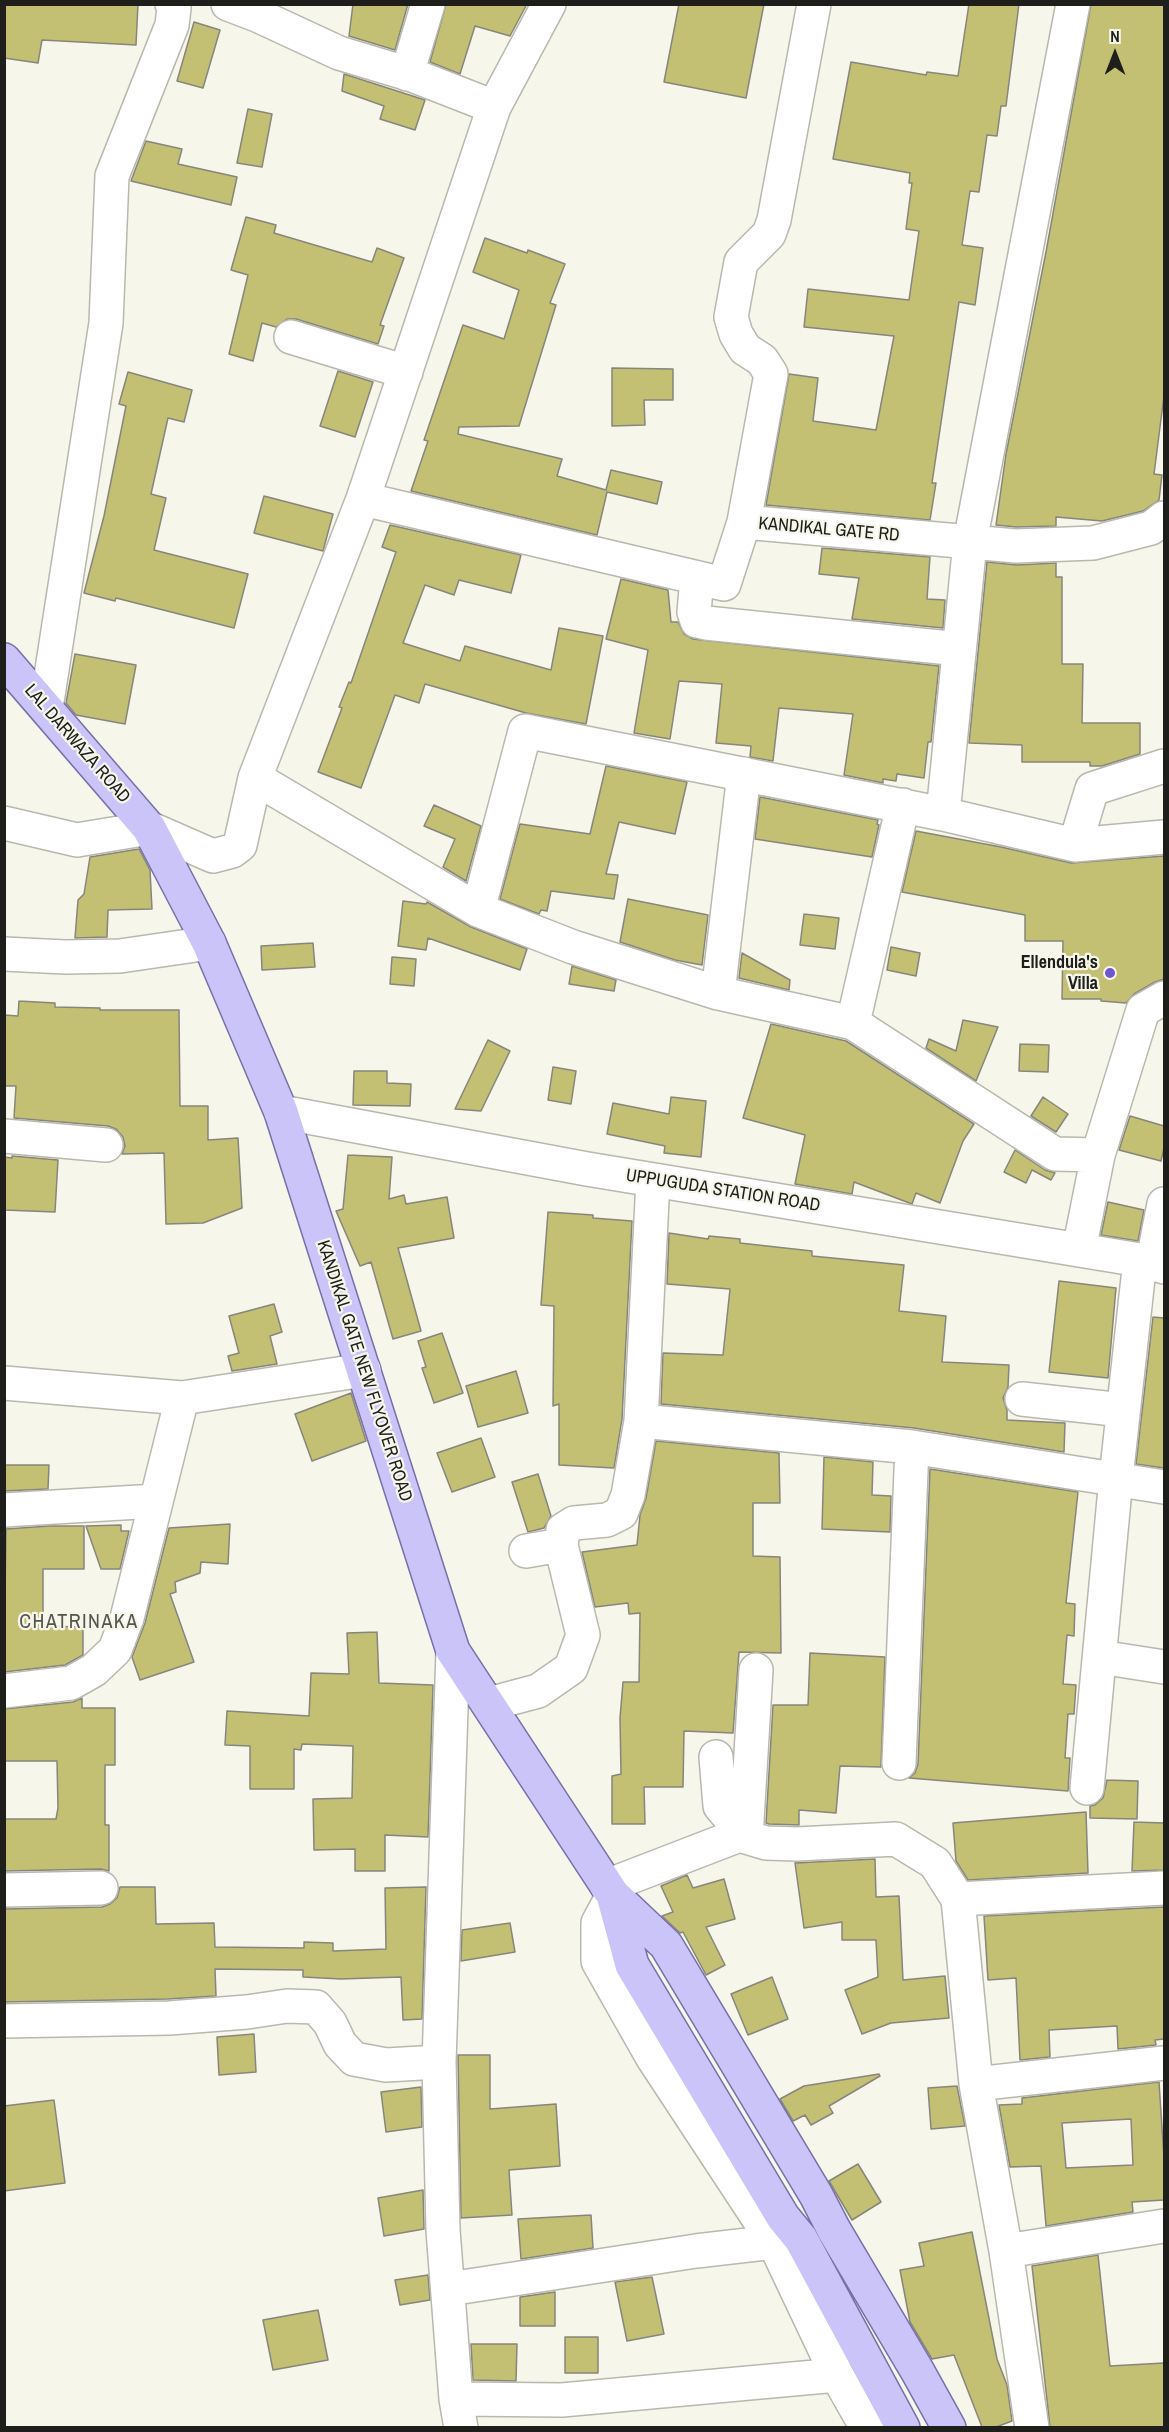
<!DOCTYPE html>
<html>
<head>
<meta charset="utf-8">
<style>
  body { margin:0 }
  #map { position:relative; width:1169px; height:2432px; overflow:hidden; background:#f6f6eb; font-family:"Archivo Narrow",sans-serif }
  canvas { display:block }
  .frame { position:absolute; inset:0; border:6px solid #1e1e1a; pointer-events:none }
  .north { position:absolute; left:1085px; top:24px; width:60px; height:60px; -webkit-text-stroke:4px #f6f6eb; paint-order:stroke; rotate:0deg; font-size:16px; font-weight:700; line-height:24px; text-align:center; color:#1e1e1a }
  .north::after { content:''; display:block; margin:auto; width:21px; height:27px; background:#1e1e1a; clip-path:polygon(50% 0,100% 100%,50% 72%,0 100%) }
</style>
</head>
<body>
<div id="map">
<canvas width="1169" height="2432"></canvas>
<div class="frame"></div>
<div class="north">N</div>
</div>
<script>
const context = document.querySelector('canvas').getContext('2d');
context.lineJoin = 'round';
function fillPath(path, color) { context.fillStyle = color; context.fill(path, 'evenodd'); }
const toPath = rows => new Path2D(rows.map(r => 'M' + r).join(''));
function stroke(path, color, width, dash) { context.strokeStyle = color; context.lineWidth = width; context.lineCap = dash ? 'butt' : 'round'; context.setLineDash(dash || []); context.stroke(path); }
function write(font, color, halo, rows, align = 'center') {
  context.font = font + ' "Archivo Narrow",sans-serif'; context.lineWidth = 4.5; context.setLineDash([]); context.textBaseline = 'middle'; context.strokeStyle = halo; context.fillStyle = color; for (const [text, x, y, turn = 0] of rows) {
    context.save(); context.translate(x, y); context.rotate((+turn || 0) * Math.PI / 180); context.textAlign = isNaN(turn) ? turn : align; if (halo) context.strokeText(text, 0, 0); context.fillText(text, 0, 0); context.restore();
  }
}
const building = toPath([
  [4,4,138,4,136,45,42,40,38,63,4,58,4,4],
  [353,4,408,4,395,50,349,36,353,4],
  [446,4,527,4,510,36,475,26,460,74,430,62,446,4],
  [679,4,764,4,746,98,664,82,679,4],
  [969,4,1019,4,1006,106,1001,106,997,136,987,135,979,192,970,191,962,245,983,248,975,305,959,302,932,483,936,483,930,520,766,505,789,374,818,378,813,421,876,430,894,336,804,327,808,289,909,300,919,231,906,229,912,183,909,183,910,173,833,159,851,62,926,75,927,72,958,76,969,4],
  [1091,4,1164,4,1164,396,1154,474,1162,475,1159,500,1143,511,1102,521,1056,517,1056,526,1016,527,996,525,1006,454,1046,252,1091,4],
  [194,22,220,30,203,88,177,81,194,22],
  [344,74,425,100,415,130,380,119,384,106,342,91,344,74],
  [248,109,272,114,262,167,237,163,248,109],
  [146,141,182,149,178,164,237,177,231,205,131,181,146,141],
  [246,217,276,225,274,233,372,262,377,248,404,258,380,325,384,326,378,344,296,319,287,319,276,327,262,323,253,361,229,354,248,275,231,270,246,217],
  [485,238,527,253,528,250,565,264,550,303,556,305,519,426,459,427,458,434,562,459,557,476,606,490,611,470,662,482,657,504,607,492,597,535,411,491,428,441,424,440,463,325,504,339,519,290,473,272,485,238],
  [612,368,673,369,673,400,644,400,645,425,612,426,612,368],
  [338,371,373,382,355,437,320,426,338,371],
  [128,372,192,390,184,422,168,418,151,494,166,498,154,550,248,574,234,628,116,598,115,601,84,593,104,516,126,406,119,404,128,372],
  [264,496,333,514,323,551,254,533,264,496],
  [390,525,521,555,511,593,459,580,454,595,425,585,403,643,460,661,465,646,551,670,559,628,603,636,586,724,526,713,425,684,419,703,395,695,361,788,318,772,342,708,339,707,349,682,351,683,396,552,382,547,390,525],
  [822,548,930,557,927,599,945,600,943,628,852,619,859,578,819,574,822,548],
  [987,562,1017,565,1056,563,1056,577,1062,577,1062,664,1083,664,1082,723,1140,723,1140,754,1102,766,1090,766,1090,762,1022,762,1022,745,969,743,987,562],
  [621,579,668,590,671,622,678,622,684,634,693,639,939,666,931,742,928,742,924,778,897,774,896,781,883,779,883,783,844,775,853,714,779,708,773,761,750,757,751,746,716,743,722,684,679,681,670,739,634,733,648,650,606,639,621,579],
  [75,654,136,665,125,724,76,715,66,703,75,654],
  [606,766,687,782,675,834,619,822,606,874,618,875,614,899,551,891,547,911,541,910,539,914,500,899,520,824,590,834,606,766],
  [760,797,878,820,877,824,879,825,872,857,755,839,760,797],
  [434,805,481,826,466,881,443,867,455,839,424,826,434,805],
  [916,831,1001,847,1071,863,1164,856,1164,979,1155,982,1134,994,1126,1003,1101,1001,1101,999,1062,999,1063,941,1025,941,1025,915,902,892,916,831],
  [139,849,150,870,152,909,108,910,107,937,75,938,78,900,84,894,90,857,139,849],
  [628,899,708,915,702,965,675,960,620,942,628,899],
  [403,901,426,904,427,902,471,927,527,949,520,970,428,938,426,950,398,946,403,901],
  [804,914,839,918,835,949,800,945,804,914],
  [313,943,315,967,262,970,261,946,313,943],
  [891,947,920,953,916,976,887,970,891,947],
  [742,953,790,980,789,990,739,978,742,953],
  [392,957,416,959,414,986,390,984,392,957],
  [572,966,616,980,614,991,569,984,572,966],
  [19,1001,55,1003,55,1007,100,1008,100,1010,179,1010,180,1106,208,1106,208,1140,238,1138,242,1208,203,1223,166,1224,164,1153,122,1154,125,1146,123,1137,116,1129,108,1126,14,1118,16,1086,4,1086,4,1015,18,1016,19,1001],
  [963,1020,998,1027,976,1081,926,1048,929,1039,956,1051,963,1020],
  [771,1024,846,1041,974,1124,963,1141,940,1203,916,1193,912,1204,854,1182,852,1194,795,1184,805,1135,743,1118,771,1024],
  [488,1040,510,1051,481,1111,455,1109,488,1040],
  [1020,1044,1049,1045,1048,1072,1019,1071,1020,1044],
  [553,1067,576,1071,571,1104,548,1100,553,1067],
  [354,1071,387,1071,387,1083,411,1084,410,1106,353,1105,354,1071],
  [671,1097,706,1101,701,1157,664,1153,665,1146,607,1134,613,1103,669,1114,671,1097],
  [1043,1097,1068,1114,1056,1132,1031,1116,1043,1097],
  [1130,1116,1164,1126,1164,1148,1161,1161,1119,1150,1130,1116],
  [1015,1150,1045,1170,1055,1173,1051,1180,1032,1170,1026,1183,1004,1172,1015,1150],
  [348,1155,392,1157,389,1199,404,1195,406,1204,447,1197,454,1238,398,1248,421,1331,393,1339,371,1262,360,1266,336,1211,343,1209,348,1155],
  [12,1156,58,1160,55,1212,4,1210,4,1157,12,1158,12,1156],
  [1108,1202,1144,1210,1138,1241,1101,1235,1108,1202],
  [548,1212,593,1215,593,1218,632,1221,622,1419,614,1468,559,1465,559,1404,553,1406,554,1306,541,1305,548,1212],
  [669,1233,708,1239,709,1236,740,1239,740,1243,812,1251,812,1256,904,1265,899,1311,946,1316,942,1362,1009,1365,1008,1387,1003,1398,1007,1410,1007,1420,1065,1423,1064,1452,914,1428,661,1404,663,1353,723,1355,730,1289,667,1284,669,1233],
  [1059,1281,1116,1288,1108,1378,1049,1372,1059,1281],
  [274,1304,282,1332,270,1336,277,1364,232,1371,228,1356,239,1353,229,1316,274,1304],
  [1153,1317,1164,1318,1164,1468,1136,1464,1153,1317],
  [442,1333,463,1393,434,1403,422,1368,426,1367,418,1341,442,1333],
  [516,1371,528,1413,478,1427,466,1386,516,1371],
  [351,1393,366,1441,312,1461,295,1414,351,1393],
  [481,1438,495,1477,452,1492,437,1453,481,1438],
  [656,1441,779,1453,780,1503,753,1503,753,1556,780,1557,781,1653,739,1652,733,1733,684,1731,683,1787,644,1787,645,1824,612,1824,612,1776,621,1774,620,1718,623,1682,639,1682,640,1613,629,1614,628,1603,595,1607,582,1552,637,1545,640,1515,646,1498,656,1441],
  [824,1457,873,1462,872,1495,891,1496,890,1532,822,1529,824,1457],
  [4,1465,49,1465,48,1489,4,1491,4,1465],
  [930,1469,1078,1492,1066,1603,1075,1604,1074,1636,1067,1635,1063,1684,1076,1685,1074,1714,1068,1714,1065,1758,1070,1758,1068,1791,909,1778,915,1773,918,1764,930,1469],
  [538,1474,551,1516,544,1528,528,1532,512,1482,538,1474],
  [230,1524,228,1564,201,1562,200,1573,175,1582,176,1592,170,1594,194,1662,140,1680,132,1657,145,1623,169,1528,230,1524],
  [121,1525,121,1531,129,1531,120,1569,101,1569,86,1526,121,1525],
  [49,1526,84,1526,84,1569,43,1569,43,1626,83,1627,83,1655,65,1665,4,1672,6,1529,49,1526],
  [377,1632,379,1683,433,1685,428,1837,385,1835,385,1871,355,1871,355,1849,314,1850,313,1799,352,1798,353,1746,302,1744,301,1750,294,1749,294,1789,250,1789,250,1746,225,1745,227,1711,309,1716,311,1673,349,1674,347,1633,377,1632],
  [810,1653,885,1657,881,1767,840,1766,836,1813,799,1810,799,1825,769,1824,766,1823,773,1705,808,1705,810,1653],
  [82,1698,82,1708,115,1708,115,1765,105,1765,105,1825,109,1825,109,1871,101,1869,4,1871,4,1819,56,1819,58,1808,57,1761,4,1761,4,1709,73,1702,82,1698],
  [1107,1780,1138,1781,1137,1819,1090,1818,1090,1806,1095,1805,1103,1798,1107,1780],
  [1086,1812,1088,1873,968,1880,956,1861,953,1823,1086,1812],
  [1134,1822,1164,1823,1164,1870,1132,1871,1134,1822],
  [875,1859,876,1897,899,1896,903,1980,945,1976,949,2018,891,2023,862,2034,845,1990,878,1977,876,1940,842,1940,842,1922,804,1928,795,1863,875,1859],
  [687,1875,693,1888,724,1879,735,1919,706,1927,725,1965,706,1975,683,1932,680,1933,662,1916,673,1912,661,1886,687,1875],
  [120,1887,155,1887,156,1924,214,1923,215,1947,304,1948,304,1942,333,1943,333,1951,386,1949,385,1888,426,1887,422,2019,403,2020,401,1977,341,1979,303,1977,303,1970,215,1969,216,1996,168,1999,4,2002,4,1909,102,1907,110,1904,117,1898,120,1887],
  [1164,1907,1164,2039,1155,2040,1156,2045,1118,2049,1117,2026,1049,2030,1050,2057,1020,2060,1016,1978,988,1980,984,1916,1164,1907],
  [510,1923,515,1952,461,1961,462,1930,510,1923],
  [772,1977,788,2019,748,2035,731,1994,772,1977],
  [254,2034,256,2072,219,2075,217,2037,254,2034],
  [458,2055,490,2055,490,2109,556,2104,560,2166,509,2170,512,2215,461,2218,458,2055],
  [879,2074,880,2076,829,2106,833,2113,811,2125,805,2115,793,2121,780,2099,804,2086,879,2074],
  [1159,2082,1164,2158,1164,2200,1132,2202,1133,2212,1046,2226,1041,2166,1010,2167,999,2105,1022,2104,1022,2098,1159,2082],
  [1131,2119,1133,2165,1066,2168,1062,2123,1131,2119],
  [957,2086,965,2126,931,2129,928,2088,957,2086],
  [421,2087,422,2127,386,2132,381,2092,421,2087],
  [54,2100,65,2183,4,2191,4,2106,54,2100],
  [858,2164,881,2202,852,2220,829,2181,858,2164],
  [423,2190,424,2229,384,2236,378,2198,423,2190],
  [591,2215,593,2248,521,2259,518,2219,591,2215],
  [972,2232,997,2359,1007,2385,1012,2421,996,2427,982,2427,954,2355,932,2359,910,2322,900,2270,924,2266,919,2243,972,2232],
  [1098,2255,1110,2366,1164,2363,1164,2427,1050,2427,1032,2266,1098,2255],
  [428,2275,430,2300,400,2305,395,2280,428,2275],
  [652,2277,664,2334,627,2341,615,2282,652,2277],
  [555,2292,555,2326,520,2326,520,2297,555,2292],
  [318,2310,328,2360,273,2370,263,2320,318,2310],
  [565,2337,598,2337,598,2373,565,2373,565,2337],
  [471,2344,517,2344,516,2381,473,2380,471,2344]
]);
fillPath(building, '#c3bf73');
stroke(building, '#86867c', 1.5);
const minor = toPath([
  [228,4,257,15,339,53,412,75,494,107],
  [407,74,428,4],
  [291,337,406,372],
  [363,499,724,584,744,522,1016,546,1093,543,1151,528,1164,518],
  [744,522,771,374,762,360,745,349,736,334,731,317,741,262,769,234,774,220,814,4],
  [697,578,694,612,697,621,706,623,959,649],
  [46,708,106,323,112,176,172,25,174,8,172,4],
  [255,778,478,910,573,947,718,993,853,1023,1055,1154,1098,1155],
  [943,814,970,542,1073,4],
  [4,823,77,840,149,828,213,856,232,851,240,845,255,778,363,499,494,107,549,4],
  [1075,845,1092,789,1164,766],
  [478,910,525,731,943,814,1075,845,1164,837],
  [4,954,65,957,120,956,209,943],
  [718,993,744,774],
  [853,1023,903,805],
  [281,1112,587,1169,1140,1260,1164,1267],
  [4,1136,106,1145],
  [653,1180,641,1421,912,1447,1164,1487],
  [1079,1250,1098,1155,1143,1010,1164,998],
  [1152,1265,1164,1204],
  [4,1383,182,1398,364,1370],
  [1022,1399,1123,1410],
  [4,1510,156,1501],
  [526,1551,561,1545],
  [1100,1657,1164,1667],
  [4,1691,71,1683,94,1670,115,1650,127,1618,182,1398],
  [489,1704,538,1691,571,1668,583,1635,561,1545,563,1530,574,1523,607,1520,621,1513,628,1495,641,1421],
  [716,1757,720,1806,746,1837,766,1843,797,1844,896,1839,935,1863,958,1899],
  [899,1763,912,1447],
  [1087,1788,1116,1478,1140,1260],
  [746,1837,756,1670],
  [607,1886,742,1834],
  [4,1890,101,1888],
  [613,1895,598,1923,598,1961,653,2058,774,2242,837,2375,867,2428],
  [4,2021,169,2018,247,2012,287,2006,316,2007,330,2023,340,2044,354,2059,386,2065,439,2062,453,1651],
  [439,2062,443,2230,456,2399,461,2428],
  [976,2084,958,1899,1164,1888],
  [1006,2251,976,2084,1164,2063],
  [449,2289,696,2251,774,2242],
  [456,2399,562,2400,837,2375],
  [1032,2428,1006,2251,1164,2226]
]);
const major = toPath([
  [4,660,149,828,209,943,281,1112,453,1651,613,1895,666,1945,816,2195,834,2230,918,2372,949,2428],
  [613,1895,632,1965,783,2217,801,2239,903,2428]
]);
stroke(minor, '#b9b8ae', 36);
stroke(major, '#7770a8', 36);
stroke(minor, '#fff', 33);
stroke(major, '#cac4f8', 33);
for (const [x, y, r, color] of [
  [1110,973,6,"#6f55cf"]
]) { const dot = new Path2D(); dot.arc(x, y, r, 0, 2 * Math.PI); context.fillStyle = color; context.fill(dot); stroke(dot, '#f6f6eb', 2); }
write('18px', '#1e1e1a', '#f6f6eb', [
  ["KANDIKAL GATE RD",829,530,5],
  ["LAL DARWAZA ROAD",77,744,49],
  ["UPPUGUDA STATION ROAD",723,1191,9],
  ["KANDIKAL GATE NEW FLYOVER ROAD",364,1371,72]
]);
write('bold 18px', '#1e1e1a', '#f6f6eb', [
  ["Ellendula's",1098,963],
  ["Villa",1098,984]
], 'right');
context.letterSpacing = '1.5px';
write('20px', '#55554c', '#f6f6eb', [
  ["CHATRINAKA",79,1623]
]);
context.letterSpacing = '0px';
</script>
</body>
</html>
